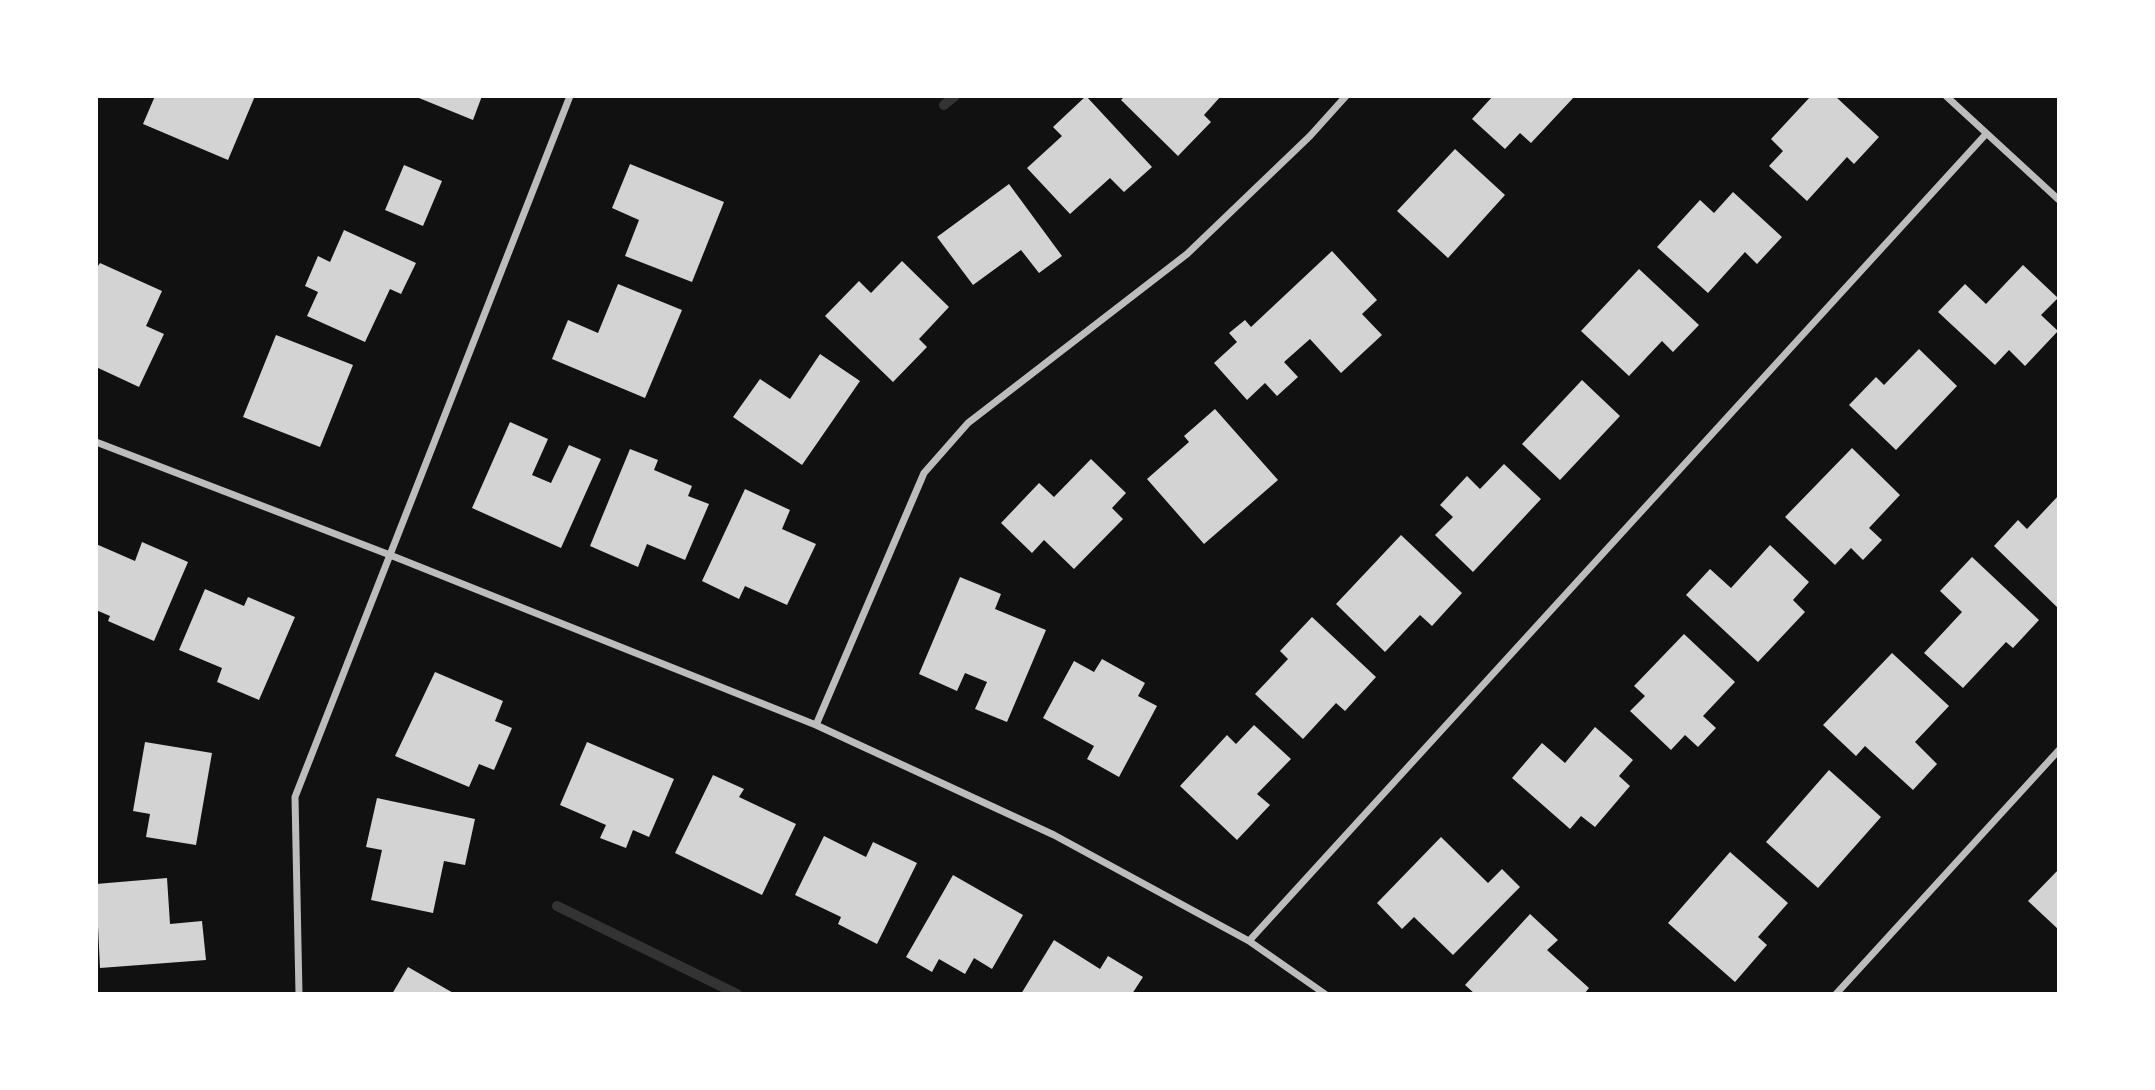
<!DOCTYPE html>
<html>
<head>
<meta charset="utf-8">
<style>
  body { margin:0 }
  #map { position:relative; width:2155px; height:1090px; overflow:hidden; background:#111; font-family:"Noto Sans",sans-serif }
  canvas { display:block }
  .frame { position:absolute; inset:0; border:98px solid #fff; pointer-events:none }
</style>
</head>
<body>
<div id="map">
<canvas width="2155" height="1090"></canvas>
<div class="frame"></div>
</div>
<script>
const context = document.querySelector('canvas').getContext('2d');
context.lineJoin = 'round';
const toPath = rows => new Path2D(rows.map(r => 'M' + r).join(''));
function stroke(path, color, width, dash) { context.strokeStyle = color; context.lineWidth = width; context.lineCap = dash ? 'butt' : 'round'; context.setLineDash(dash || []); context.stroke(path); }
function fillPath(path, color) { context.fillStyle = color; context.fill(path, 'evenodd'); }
stroke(toPath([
  [944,105,955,96],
  [557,906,737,994]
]), '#333', 10);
fillPath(toPath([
  [155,96,169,98,255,96,228,160,143,124],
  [414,96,482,96,473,120],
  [1086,96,1152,167,1124,192,1110,178,1070,214,1027,168,1062,136,1053,127],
  [1125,96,1221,96,1204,115,1211,122,1178,156,1121,100],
  [1493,96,1575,96,1531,143,1520,133,1505,149,1472,119],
  [1811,96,1835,96,1879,137,1854,164,1847,157,1807,201,1769,166,1783,151,1771,139],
  [1455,149,1505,195,1448,258,1397,211],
  [630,164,724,202,692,282,625,256,639,220,612,208],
  [404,165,442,181,423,226,385,210],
  [1009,184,1062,256,1039,273,1021,250,973,285,937,237],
  [1733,192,1782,237,1757,264,1745,252,1708,293,1657,247,1700,200,1714,213],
  [344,230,416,263,401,294,390,289,365,342,307,316,318,292,305,286,318,256,330,262],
  [1332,251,1377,300,1362,314,1382,335,1341,373,1310,339,1284,362,1298,377,1277,396,1265,383,1247,400,1214,363,1237,342,1229,333,1245,320,1251,327],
  [902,261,949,307,919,339,927,347,893,382,825,316,859,281,871,293],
  [100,263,162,291,146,326,164,334,139,387,96,367,96,269],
  [2023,265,2058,298,2041,315,2058,331,2025,366,2009,350,1995,365,1938,312,1965,284,1986,304],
  [1639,269,1699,325,1673,352,1662,341,1629,376,1581,331],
  [618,284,682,310,645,398,552,359,568,320,598,333],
  [276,335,353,365,320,447,243,417],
  [1919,349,1957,386,1896,450,1849,405,1876,377,1884,385],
  [820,354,860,381,802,465,733,417,760,379,790,399],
  [1582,380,1620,416,1560,480,1522,444],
  [1215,409,1278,480,1204,544,1147,479,1189,442,1184,436],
  [510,422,548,439,532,475,551,483,569,445,601,459,561,548,472,508],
  [1852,448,1900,495,1869,528,1882,540,1863,560,1851,548,1835,565,1785,517],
  [630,449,658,460,654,470,692,486,688,496,709,504,685,560,647,544,638,567,590,546],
  [1091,459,1126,493,1112,508,1123,519,1074,569,1044,540,1032,553,1001,523,1039,483,1054,497],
  [1504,464,1541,499,1473,572,1435,535,1453,517,1440,505,1467,476,1480,489],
  [745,489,790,510,782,529,816,544,787,605,745,586,739,599,702,581],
  [2059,495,2059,609,1994,546,2018,520,2027,529],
  [1401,535,1462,593,1432,626,1420,615,1385,652,1336,604],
  [142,542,188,562,154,641,108,621,110,616,96,610,96,544,135,561],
  [1770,545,1809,582,1793,600,1805,612,1758,662,1686,595,1710,569,1731,588],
  [1972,557,2039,620,2013,648,2006,642,1963,688,1924,653,1962,612,1940,591],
  [960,577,1001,594,995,609,1046,630,1007,722,975,709,987,682,965,673,957,691,919,674],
  [205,589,244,606,248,597,295,617,259,700,217,682,222,668,179,650],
  [1312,617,1376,677,1345,711,1336,703,1303,739,1255,694,1288,659,1280,651],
  [1684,634,1735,682,1703,716,1716,728,1698,747,1685,735,1671,750,1630,711,1645,696,1634,686],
  [1892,653,1949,706,1915,742,1937,764,1913,790,1865,746,1856,756,1823,725],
  [1102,659,1145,683,1138,696,1157,706,1119,777,1087,759,1094,746,1043,718,1074,661,1094,672],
  [435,672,503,701,495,721,512,728,494,770,479,764,469,787,395,756],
  [1254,725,1291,759,1257,794,1270,805,1237,840,1180,786,1227,735,1236,744],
  [1595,727,1633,760,1619,776,1630,786,1595,827,1581,816,1570,829,1512,778,1542,743,1565,763],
  [145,742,212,753,196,845,146,837,150,814,133,811],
  [587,742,674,779,649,837,633,830,626,848,600,838,606,825,560,805],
  [1829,770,1881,817,1818,888,1766,842],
  [713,775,744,789,739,797,796,824,762,895,675,853],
  [377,798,475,819,465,865,444,861,433,913,371,900,382,850,366,847],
  [824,836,866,857,873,842,917,863,877,944,838,924,841,917,795,895],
  [1441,837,1488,883,1502,869,1520,887,1453,955,1414,917,1402,929,1377,903],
  [1730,852,1788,903,1758,937,1767,945,1735,982,1668,923],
  [2059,869,2059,930,2028,901],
  [953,875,1023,915,992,969,974,958,965,974,939,959,932,972,906,957],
  [167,878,170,924,202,921,206,960,100,968,96,884],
  [1530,914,1558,940,1547,950,1589,988,1584,994,1475,994,1465,985],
  [1054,940,1100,969,1108,956,1143,977,1132,994,1021,994],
  [408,967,455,994,392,994]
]), '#d3d3d3');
stroke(toPath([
  [1946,96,2059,200],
  [96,442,390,555,816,725,1054,835,1249,941,1325,994],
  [816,725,924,473,968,423,1187,254,1310,136,1346,96],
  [1249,941,1986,134],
  [299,994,295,797,570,96],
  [1836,994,2059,750]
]), '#bcbcbc', 7);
</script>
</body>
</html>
